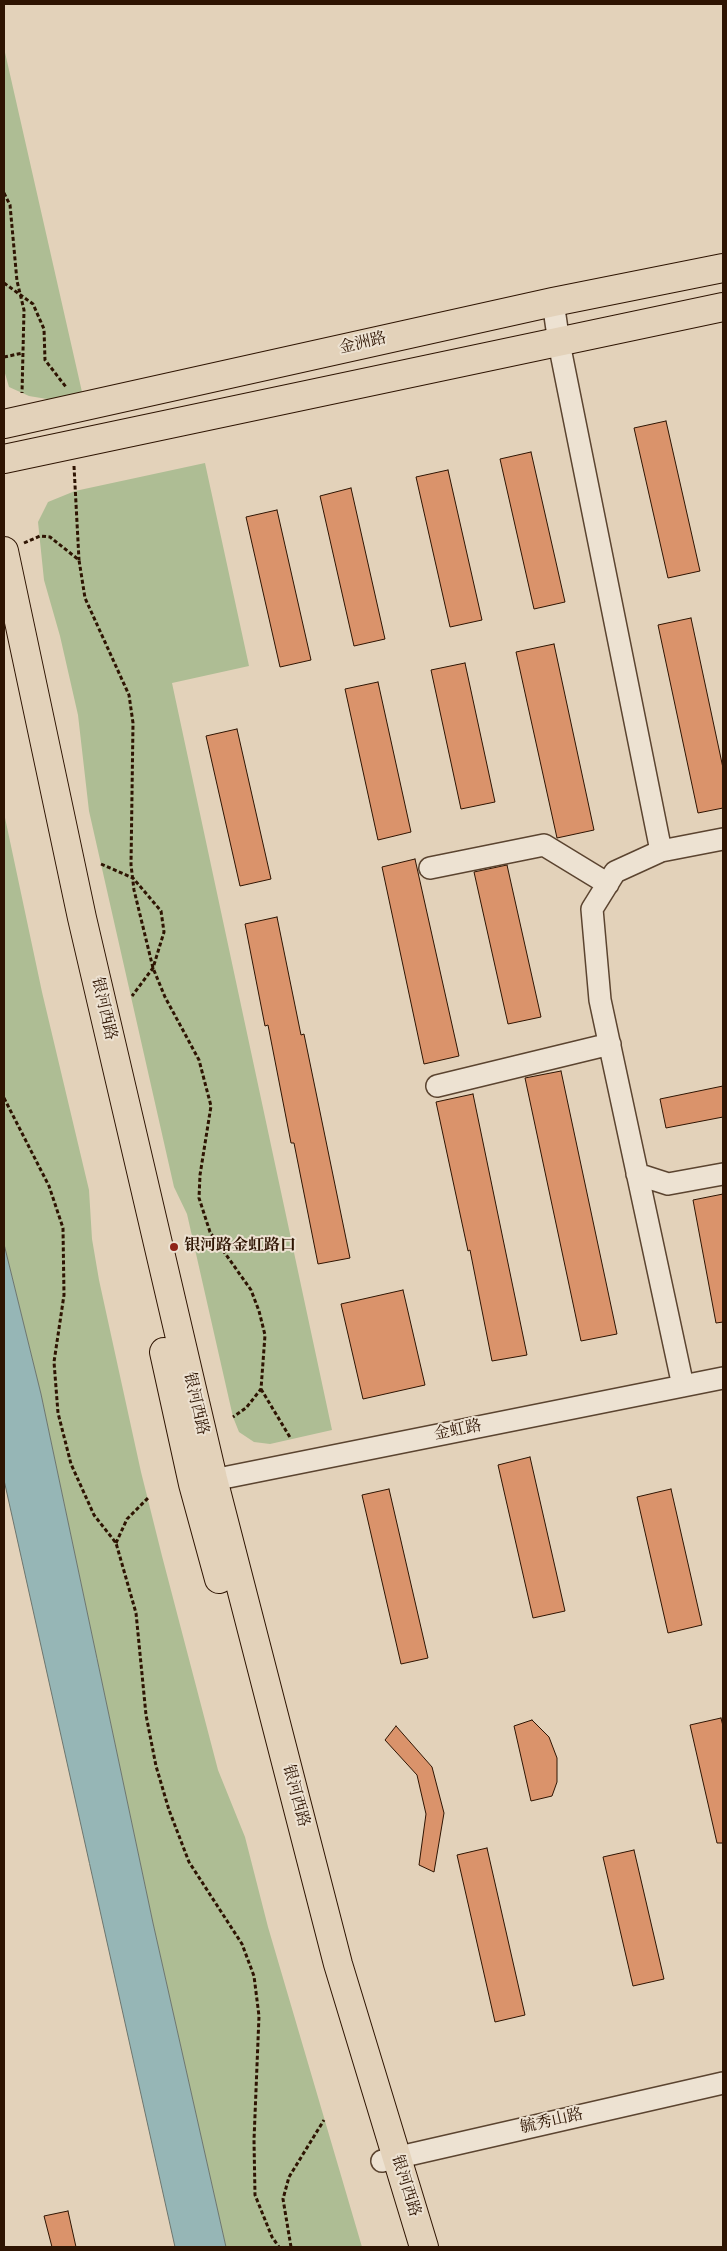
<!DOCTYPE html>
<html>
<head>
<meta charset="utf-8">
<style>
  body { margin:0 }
  #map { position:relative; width:727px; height:2251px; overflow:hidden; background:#e3d2ba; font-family:"IM FELL Double Pica",serif }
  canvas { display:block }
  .frame { position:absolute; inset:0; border:5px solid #2e1402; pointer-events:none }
</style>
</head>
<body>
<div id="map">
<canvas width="727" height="2251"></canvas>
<div class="frame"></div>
</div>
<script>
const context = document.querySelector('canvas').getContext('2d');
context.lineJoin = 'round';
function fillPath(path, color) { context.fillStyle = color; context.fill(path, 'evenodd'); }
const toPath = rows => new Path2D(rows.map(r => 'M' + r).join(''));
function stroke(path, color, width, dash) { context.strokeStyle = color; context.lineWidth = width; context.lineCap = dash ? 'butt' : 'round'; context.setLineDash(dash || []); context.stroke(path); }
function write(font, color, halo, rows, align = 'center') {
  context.font = font + ' "IM FELL Double Pica","Noto Serif SC",serif'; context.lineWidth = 4; context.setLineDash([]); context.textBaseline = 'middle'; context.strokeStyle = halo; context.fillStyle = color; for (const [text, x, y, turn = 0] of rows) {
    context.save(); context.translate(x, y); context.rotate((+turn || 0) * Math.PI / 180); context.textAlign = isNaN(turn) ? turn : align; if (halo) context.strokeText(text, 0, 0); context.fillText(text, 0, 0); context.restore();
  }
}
fillPath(toPath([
  [4,48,82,392,53,400,29,396,9,387,4,370],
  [205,463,249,666,172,683,332,1430,270,1444,254,1442,239,1432,233,1417,187,1214,174,1187,89,811,78,715,60,636,44,580,38,522,48,502,75,491],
  [4,813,42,992,89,1190,92,1239,99,1280,141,1472,162,1556,218,1770,245,1837,268,1927,362,2247,226,2247,153,1923,41,1394,4,1244]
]), '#aebd94');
const water = toPath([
  [4,1244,41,1394,153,1923,226,2247,175,2247,4,1480,4,1244]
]);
fillPath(water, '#96b6b6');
stroke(water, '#6c756e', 1);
const building = toPath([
  [666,421,700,571,668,578,634,428,666,421],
  [531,452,565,602,534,609,500,459,531,452],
  [448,470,482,620,450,627,416,477,448,470],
  [351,488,385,639,354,646,320,496,351,488],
  [277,510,311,660,280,667,246,517,277,510],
  [691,618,723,768,723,808,698,813,658,625,691,618],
  [554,644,594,830,557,838,516,652,554,644],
  [465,663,495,802,461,809,431,670,465,663],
  [378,682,411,832,378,840,345,689,378,682],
  [237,729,271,879,240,886,206,736,237,729],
  [415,859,459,1056,424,1064,382,867,415,859],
  [507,865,541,1017,508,1024,474,872,507,865],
  [277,917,301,1035,304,1034,350,1258,318,1264,294,1143,291,1143,268,1025,265,1026,245,924,277,917],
  [561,1071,617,1334,581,1341,525,1078,561,1071],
  [723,1086,723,1117,666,1128,660,1099,723,1086],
  [473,1094,527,1355,492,1361,470,1250,468,1251,436,1102,473,1094],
  [723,1194,723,1322,716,1323,693,1200,723,1194],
  [403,1290,425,1385,363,1399,341,1304,403,1290],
  [530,1457,565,1611,533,1618,498,1465,530,1457],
  [389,1489,428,1658,401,1664,362,1495,389,1489],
  [671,1489,702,1625,668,1633,637,1497,671,1489],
  [721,1718,723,1726,723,1843,717,1843,690,1725,721,1718],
  [532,1720,549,1737,557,1758,557,1782,552,1796,531,1801,514,1726,532,1720],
  [396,1726,432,1767,444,1813,434,1872,419,1865,426,1814,417,1775,385,1740,396,1726],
  [487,1848,525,2015,495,2022,457,1855,487,1848],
  [634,1850,664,1979,633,1986,603,1857,634,1850],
  [68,2211,76,2247,52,2247,44,2216,68,2211]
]);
fillPath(building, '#da936b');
stroke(building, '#2e1402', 1);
const minor = toPath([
  [553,302,559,343,661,851,615,872,592,909,600,1000,683,1386],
  [661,851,723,839],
  [430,868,544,845,608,884],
  [437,1086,610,1044],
  [637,1174,668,1184,723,1174],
  [198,1483,723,1378],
  [382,2161,723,2083]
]);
const major = toPath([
  [4,424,553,302,723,268],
  [4,459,723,307],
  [4,551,82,918,213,1479,338,1964,424,2247],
  [164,1352,193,1484,219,1579]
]);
stroke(minor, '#5b4430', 24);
stroke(major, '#2e1402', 30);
stroke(toPath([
  [4,193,10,205,17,281,24,310,22,393],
  [4,283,33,304,44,329,45,360,66,387],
  [4,357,23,353],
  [74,466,79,560],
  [24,543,40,536,50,537,79,560,85,598,129,695,133,723,131,865,134,890,153,968,165,997,199,1060,211,1106,200,1175,199,1198,210,1232,251,1290,259,1311,265,1335,261,1389,246,1408,233,1417],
  [101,864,133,878,161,911,164,932,153,968,132,996],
  [4,1098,49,1186,63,1228,64,1295,54,1362,58,1413,71,1464,94,1515,116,1543,136,1613,146,1715,156,1766,169,1810,189,1862,242,1944,254,1976,259,2016,254,2140,255,2195,272,2237,279,2247],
  [261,1389,291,1439],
  [116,1543,127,1519,148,1498],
  [291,2247,283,2199,289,2177,324,2120]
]), '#2e1402', 3, [4, 2.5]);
stroke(minor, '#ede2d2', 21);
stroke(major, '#e3d2ba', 28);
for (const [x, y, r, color] of [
  [174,1247,5,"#8f2418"]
]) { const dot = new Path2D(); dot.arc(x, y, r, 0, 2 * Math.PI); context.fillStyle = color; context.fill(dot); stroke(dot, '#ede2d2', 2); }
write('16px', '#2e1402', '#ede2d2', [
  ["金洲路",363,344,-13],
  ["银河西路",103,1009,77],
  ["银河西路",195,1404,77],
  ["金虹路",458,1431,-11],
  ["银河西路",295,1796,75],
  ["毓秀山路",552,2122,-13],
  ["银河西路",405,2186,73]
]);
write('bold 16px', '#2e1402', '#ede2d2', [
  ["银河路金虹路口",184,1247]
], 'left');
</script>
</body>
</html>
